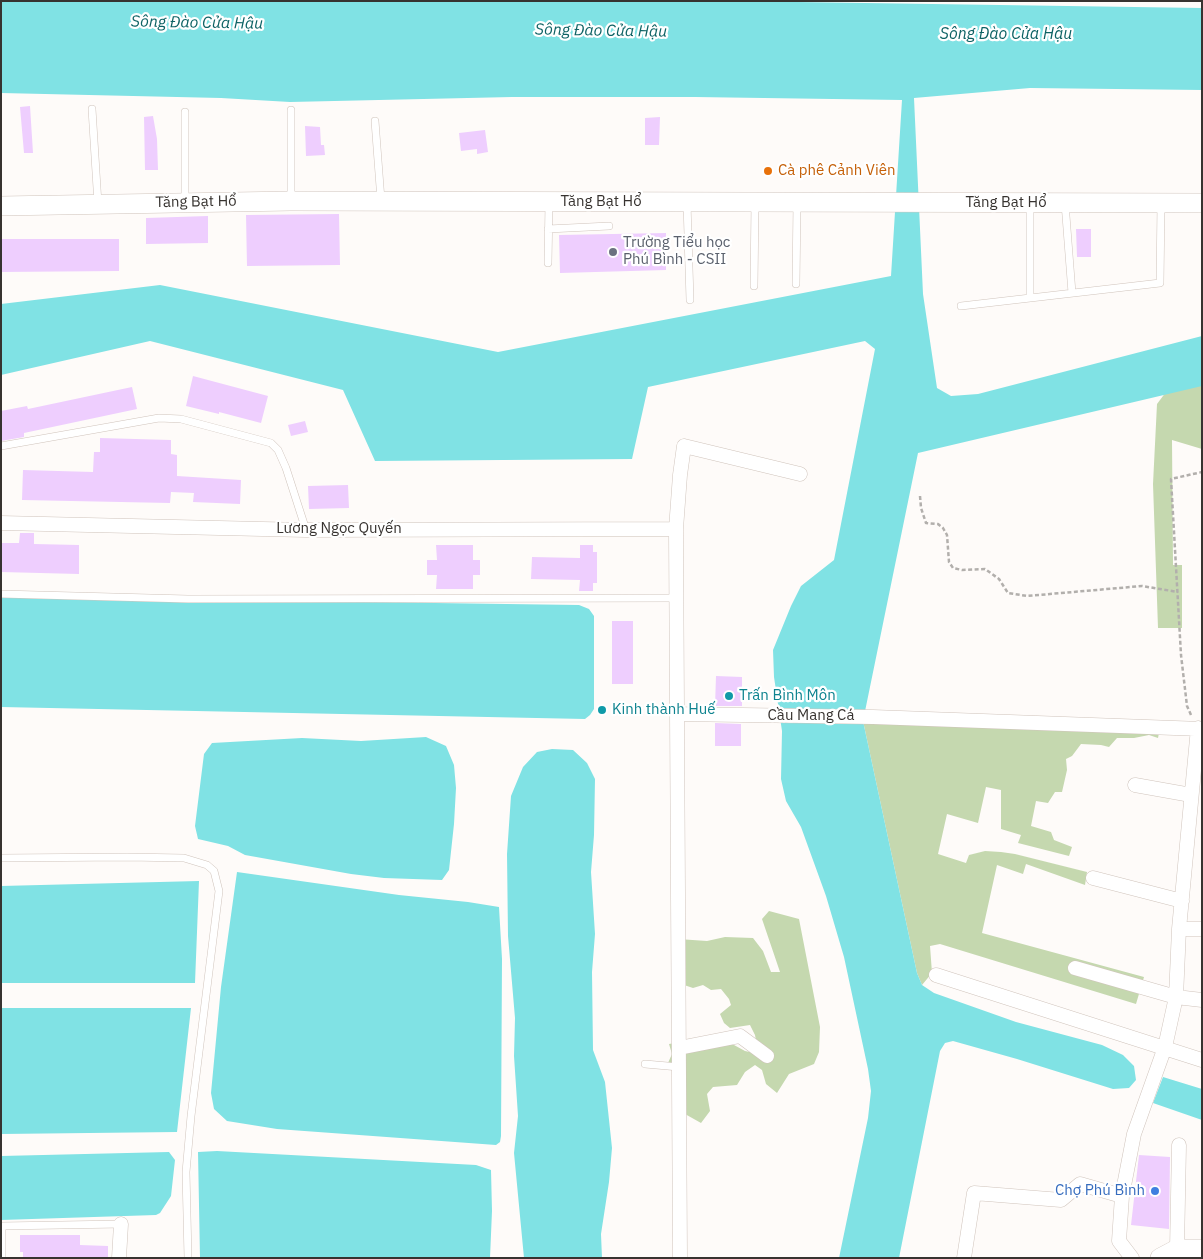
<!DOCTYPE html>
<html>
<head>
<meta charset="utf-8">
<style>
  body { margin:0 }
  #map { position:relative; width:1203px; height:1259px; overflow:hidden; background:#fefbf9; font-family:"IBM Plex Sans",sans-serif }
  canvas { display:block }
  .frame { position:absolute; inset:0; border:2px solid #373330; pointer-events:none }
</style>
</head>
<body>
<div id="map">
<canvas width="1203" height="1259"></canvas>
<div class="frame"></div>
</div>
<script>
const context = document.querySelector('canvas').getContext('2d');
context.lineJoin = 'round';
function fillPath(path, color) { context.fillStyle = color; context.fill(path, 'evenodd'); }
const toPath = rows => new Path2D(rows.map(r => 'M' + r).join(''));
function stroke(path, color, width, dash) { context.strokeStyle = color; context.lineWidth = width; context.lineCap = dash ? 'butt' : 'round'; context.setLineDash(dash || []); context.stroke(path); }
function write(font, color, halo, rows, align = 'center') {
  context.font = font + ' "IBM Plex Sans",sans-serif'; context.lineWidth = 4.5; context.setLineDash([]); context.textBaseline = 'middle'; context.strokeStyle = halo; context.fillStyle = color; for (const [text, x, y, turn = 0] of rows) {
    context.save(); context.translate(x, y); context.rotate((+turn || 0) * Math.PI / 180); context.textAlign = isNaN(turn) ? turn : align; if (halo) context.strokeText(text, 0, 0); context.fillText(text, 0, 0); context.restore();
  }
}
fillPath(toPath([
  [1202,377,1202,449,1172,440,1173,565,1182,565,1182,628,1158,628,1153,484,1157,404,1172,384],
  [863,721,1160,728,1158,738,1149,735,1134,738,1117,738,1109,747,1101,745,1081,744,1072,756,1066,759,1067,770,1062,792,1055,792,1048,803,1036,801,1031,826,1051,832,1054,840,1072,847,1069,856,1018,843,1021,835,1001,829,1001,790,986,787,978,823,947,814,938,854,966,863,969,855,985,851,1001,852,1015,854,1087,872,1085,885,1026,864,1023,874,997,865,982,933,1144,977,1136,1004,940,944,930,946,932,973,922,985,917,973],
  [769,911,799,919,820,1027,819,1052,814,1064,789,1074,777,1093,766,1084,762,1070,755,1065,745,1072,737,1085,713,1087,707,1094,710,1111,701,1123,685,1114,679,1075,668,1063,672,1054,669,1044,686,1041,721,1045,734,1045,745,1051,754,1053,757,1046,755,1035,750,1025,730,1028,724,1023,720,1014,731,1005,729,999,721,989,711,990,703,985,693,988,681,984,678,939,707,941,725,937,753,938,763,951,771,972,780,972,762,919]
]), '#c5d8af');
fillPath(toPath([
  [1,1,730,1,1202,8,1202,90,1030,88,914,98,923,294,937,388,951,396,978,394,1202,336,1202,386,918,453,863,721,917,973,922,985,934,993,951,999,1016,1022,1102,1045,1123,1055,1134,1066,1136,1080,1129,1088,1113,1089,1017,1059,953,1041,945,1043,940,1051,899,1258,839,1258,868,1118,871,1091,868,1069,844,957,826,896,801,827,786,801,781,779,782,731,774,677,773,650,791,606,801,586,834,560,875,349,865,341,648,387,632,459,375,461,343,390,150,341,1,375,1,304,160,285,498,352,891,276,902,100,695,97,512,97,290,102,221,98,1,93],
  [1,597,579,605,589,609,594,616,594,709,590,715,585,719,1,707],
  [426,737,446,746,454,765,456,788,454,824,449,870,442,880,384,878,351,874,245,855,228,846,198,839,195,826,204,754,212,743,302,738,361,741],
  [552,749,573,750,587,763,595,779,594,835,591,872,595,934,592,972,593,1050,605,1082,612,1148,609,1182,601,1234,602,1258,524,1258,514,1153,518,1116,514,1056,515,1018,508,936,507,854,511,796,523,767,537,752],
  [237,872,399,895,468,902,499,907,502,959,501,1136,500,1142,496,1145,277,1129,227,1121,214,1109,211,1093,221,987],
  [199,881,195,983,1,983,1,886],
  [1,1008,191,1008,177,1132,1,1134],
  [1163,1077,1202,1089,1202,1120,1153,1103],
  [217,1151,476,1165,491,1170,492,1211,490,1258,200,1258,198,1152],
  [169,1152,175,1160,171,1196,160,1213,156,1215,1,1220,1,1156]
]), '#80e2e4');
fillPath(toPath([
  [30,106,33,153,24,153,20,107],
  [153,116,157,139,158,170,145,170,144,117],
  [660,117,659,145,645,145,645,118],
  [305,126,320,127,321,145,324,145,325,155,306,156],
  [485,130,488,152,477,154,477,149,461,151,459,133],
  [339,214,340,265,247,266,246,215],
  [208,216,208,243,146,244,146,218],
  [1076,229,1091,229,1091,257,1077,257],
  [666,233,666,270,560,273,559,235],
  [1,239,119,239,119,271,1,272],
  [193,376,268,396,261,423,219,412,219,414,186,406],
  [132,387,137,409,24,433,24,437,1,441,1,411,27,406,28,409],
  [305,421,308,432,291,436,288,425],
  [100,438,171,440,171,454,177,455,177,476,241,480,240,504,193,502,194,493,171,492,170,503,22,500,23,470,93,472,94,452,100,452],
  [348,485,349,508,309,509,308,486],
  [20,533,34,533,34,544,79,545,79,574,1,572,1,543,19,543],
  [436,545,473,545,473,560,480,560,480,575,473,575,473,589,436,589,437,575,427,575,427,560,437,560],
  [580,545,593,545,593,552,597,552,597,583,593,583,593,591,579,591,580,580,531,579,532,557,580,558],
  [612,621,633,621,633,684,612,684],
  [716,676,742,677,742,706,715,706],
  [715,723,741,724,741,746,715,746],
  [1139,1155,1170,1157,1169,1229,1131,1225],
  [20,1235,80,1235,80,1245,108,1246,108,1258,23,1258,23,1252,20,1252]
]), '#eecefe');
const service = toPath([
  [92,109,98,204],
  [291,110,291,200],
  [375,121,381,200],
  [185,202,185,112],
  [687,203,690,300],
  [1030,203,1030,298],
  [1065,203,1072,293],
  [548,229,609,226],
  [548,263,549,203],
  [796,284,797,203],
  [754,286,755,203],
  [961,306,1160,283,1161,204],
  [1,446,159,418,181,419,271,443,278,450,286,468,306,530],
  [1,594,188,599,676,598],
  [1,858,127,857,184,858,207,865,214,871,219,891,191,1116,186,1172,188,1258],
  [645,1064,679,1067],
  [1,1226,121,1224],
  [2,1258,2,1226]
]);
const minor = toPath([
  [1,523,306,530,676,529],
  [677,714,873,717,1202,729],
  [1135,785,1191,795],
  [1093,878,1182,901],
  [1179,929,1202,929],
  [1075,968,1176,997,1202,1000],
  [936,975,1202,1060],
  [679,1048,740,1036,767,1056],
  [1177,1249,1179,1145],
  [119,1258,121,1224],
  [680,1258,676,529,680,475,684,446,800,474],
  [964,1258,974,1193,1061,1200,1080,1184,1122,1196],
  [1132,1258,1119,1241,1122,1196,1134,1134,1165,1047,1176,997,1179,929,1198,728]
]);
const secondary = toPath([
  [1,206,291,201,1202,203],
  [1160,1258,1177,1249,1202,1249]
]);
stroke(service, '#d0c4bc', 8);
stroke(minor, '#d0c4bc', 15);
stroke(secondary, '#d0c4bc', 20);
stroke(toPath([
  [920,496,921,508,926,523,938,524,943,528,947,535,949,562,953,568,962,570,985,569,999,579,1008,593,1027,596,1142,586,1178,592],
  [1191,715,1187,706,1181,655,1171,479,1202,472]
]), '#b2afac', 2.5, [4, 2.5]);
stroke(service, '#fff', 7);
stroke(minor, '#fff', 14);
stroke(secondary, '#fff', 19);
for (const [x, y, r, color] of [
  [768,171,5,"#e8710a"],
  [613,252,5,"#6b7280"],
  [729,696,5,"#0f9aa8"],
  [602,710,5,"#0f9aa8"],
  [1155,1191,5,"#3f7fe0"]
]) { const dot = new Path2D(); dot.arc(x, y, r, 0, 2 * Math.PI); context.fillStyle = color; context.fill(dot); stroke(dot, '#fff', 2); }
write('15px', '#c56008', '#fff', [
  ["Cà phê Cảnh Viên",778,171]
], 'left');
write('15px', '#373330', '#fff', [
  ["Tăng Bạt Hổ",196,202,-1],
  ["Tăng Bạt Hổ",601,202],
  ["Tăng Bạt Hổ",1006,203],
  ["Lương Ngọc Quyến",339,529],
  ["Cầu Mang Cá",811,716]
]);
write('15px', '#5b616d', '#fff', [
  ["Trường Tiểu học",623,243],
  ["Phú Bình - CSII",623,260]
], 'left');
write('15px', '#0d838f', '#fff', [
  ["Trấn Bình Môn",739,696],
  ["Kinh thành Huế",612,710]
], 'left');
write('15px', '#366cbe', '#fff', [
  ["Chợ Phú Bình",1145,1191]
], 'right');
write('italic 16px', '#0d6264', '#fff', [
  ["Sông Đào Cửa Hậu",197,23,1],
  ["Sông Đào Cửa Hậu",601,31,1],
  ["Sông Đào Cửa Hậu",1006,34]
]);
</script>
</body>
</html>
